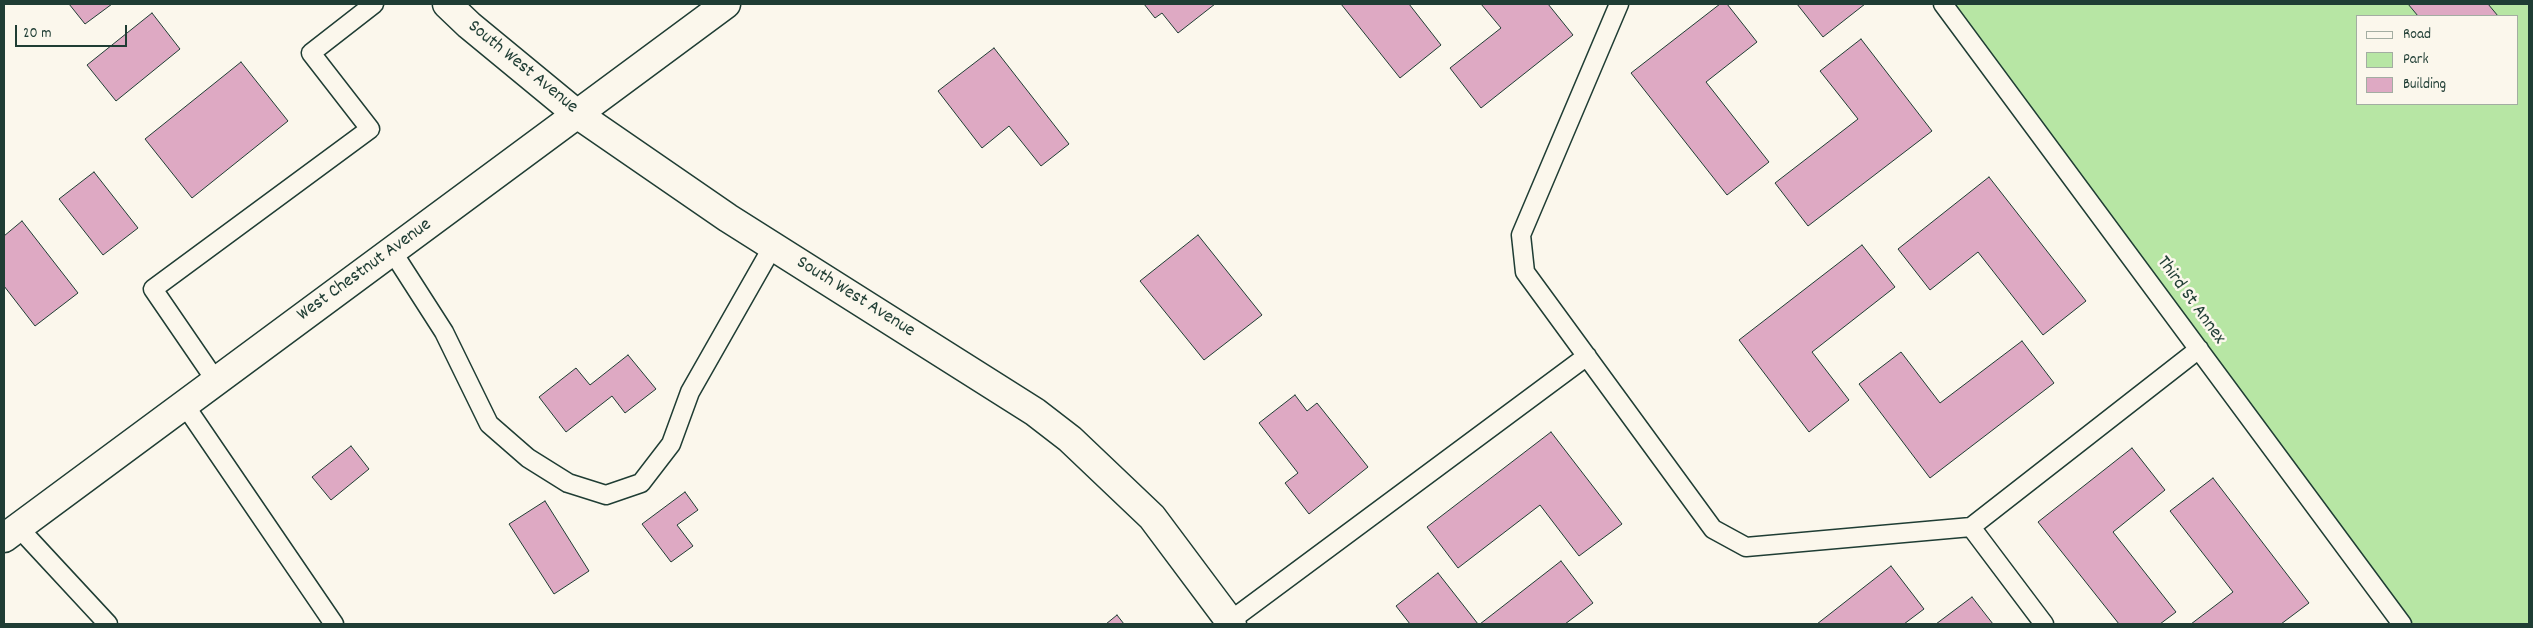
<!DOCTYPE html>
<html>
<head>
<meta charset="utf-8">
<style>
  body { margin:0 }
  #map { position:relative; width:2533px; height:628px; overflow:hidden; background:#fbf7ec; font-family:Dekko,sans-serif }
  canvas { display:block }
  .frame { position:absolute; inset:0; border:5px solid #1f3d34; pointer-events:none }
  .legend { position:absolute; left:2356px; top:15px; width:162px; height:90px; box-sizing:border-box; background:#fbf7ec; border:1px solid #a3ada2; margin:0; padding:6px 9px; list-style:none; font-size:15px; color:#1f3d34 }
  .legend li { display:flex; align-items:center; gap:10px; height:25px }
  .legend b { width:25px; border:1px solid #a3ada2 }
  .scale { position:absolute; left:15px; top:25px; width:112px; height:22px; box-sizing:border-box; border:2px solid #1f3d34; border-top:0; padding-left:6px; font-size:15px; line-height:18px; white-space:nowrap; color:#1f3d34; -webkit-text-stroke:4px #fbf7ec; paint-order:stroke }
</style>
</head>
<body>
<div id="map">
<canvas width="2533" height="628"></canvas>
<div class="frame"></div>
<ul class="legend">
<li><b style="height:6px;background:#fbf7ec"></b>Road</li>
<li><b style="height:14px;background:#b7e6a4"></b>Park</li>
<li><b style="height:14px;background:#dea9c3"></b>Building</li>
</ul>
<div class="scale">20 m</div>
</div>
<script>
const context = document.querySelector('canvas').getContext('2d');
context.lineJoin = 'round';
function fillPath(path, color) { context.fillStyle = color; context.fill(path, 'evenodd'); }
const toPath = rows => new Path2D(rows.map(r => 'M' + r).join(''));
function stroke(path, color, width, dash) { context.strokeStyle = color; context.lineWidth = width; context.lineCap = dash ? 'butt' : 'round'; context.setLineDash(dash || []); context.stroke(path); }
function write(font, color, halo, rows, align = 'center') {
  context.font = font + ' Dekko,sans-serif'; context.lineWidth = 5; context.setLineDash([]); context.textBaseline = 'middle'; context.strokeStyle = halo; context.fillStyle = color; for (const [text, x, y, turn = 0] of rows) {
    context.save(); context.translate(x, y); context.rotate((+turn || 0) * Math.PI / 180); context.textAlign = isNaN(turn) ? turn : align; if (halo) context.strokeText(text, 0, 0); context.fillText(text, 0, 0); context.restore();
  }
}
fillPath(toPath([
  [1946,4,2529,4,2529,624,2407,624],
  [2357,16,2517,16,2517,104,2357,104]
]), '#b7e6a4');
const building = toPath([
  [69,4,112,4,85,24,69,4],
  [1144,4,1215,4,1178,33,1162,13,1155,18,1144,4],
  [1341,4,1409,4,1441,45,1400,78,1341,4],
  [1481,4,1548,4,1573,35,1481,108,1450,68,1501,28,1481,4],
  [1720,4,1727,4,1757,42,1706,82,1769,162,1727,195,1631,73,1720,4],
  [1797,4,1865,4,1823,37,1797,4],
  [2408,4,2488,4,2498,16,2418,16,2408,4],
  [152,13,180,49,116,101,87,65,152,13],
  [1861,39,1932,131,1808,226,1775,183,1858,119,1820,71,1861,39],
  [994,48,1069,144,1041,166,1009,126,982,148,938,91,994,48],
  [241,62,288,121,192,198,145,139,241,62],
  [94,172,138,228,103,255,59,199,94,172],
  [1989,177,2086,301,2043,335,1978,252,1930,290,1898,249,1989,177],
  [22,221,78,293,35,326,4,286,4,236,22,221],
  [1198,235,1262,315,1204,360,1140,281,1198,235],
  [1862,245,1895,287,1812,352,1849,400,1809,432,1739,340,1862,245],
  [2022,341,2054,383,1930,478,1859,384,1901,352,1940,403,2022,341],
  [628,355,656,389,625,413,612,396,566,432,539,397,576,368,590,385,628,355],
  [1295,395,1307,411,1317,403,1368,467,1309,514,1285,483,1298,473,1259,423,1295,395],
  [1551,432,1622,524,1579,556,1540,505,1458,568,1427,527,1551,432],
  [351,446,369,469,331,500,312,477,351,446],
  [2132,448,2165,490,2113,532,2176,612,2160,624,2119,624,2038,522,2132,448],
  [2213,478,2309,603,2281,624,2191,624,2233,592,2170,511,2213,478],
  [685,492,698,510,677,525,693,546,671,562,642,524,685,492],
  [545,501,589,571,554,594,509,524,545,501],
  [1561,561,1593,603,1565,624,1480,624,1561,561],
  [1891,566,1924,609,1904,624,1817,624,1891,566],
  [1438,573,1478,624,1410,624,1396,606,1438,573],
  [1972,597,1993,624,1936,624,1972,597],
  [1117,615,1124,624,1106,624,1117,615]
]);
fillPath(building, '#dea9c3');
stroke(building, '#1f3d34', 1);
const lane = toPath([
  [1619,4,1521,235,1525,272,1713,529,1746,547,1971,527],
  [1943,4,2402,624],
  [392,251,444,332,489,424,528,458,568,483,606,495,641,483,671,444,690,392,773,246],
  [216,381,153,289,370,129,311,53,374,4],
  [184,404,334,624],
  [18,527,108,624],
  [1230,621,1587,356],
  [2044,624,1971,527,2199,349]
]);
const secondary = toPath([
  [447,4,469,25,577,114,728,218,1035,412,1070,439,1152,517,1232,624],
  [4,538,726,4]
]);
stroke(lane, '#1f3d34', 21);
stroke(secondary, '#1f3d34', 31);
stroke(lane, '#fbf7ec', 18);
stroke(secondary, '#fbf7ec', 28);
write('19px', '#1f3d34', '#fbf7ec', [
  ["South West Avenue",522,68,39],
  ["West Chestnut Avenue",365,271,-36],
  ["South West Avenue",855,298,32],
  ["Third St Annex",2190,301,54]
]);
</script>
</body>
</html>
